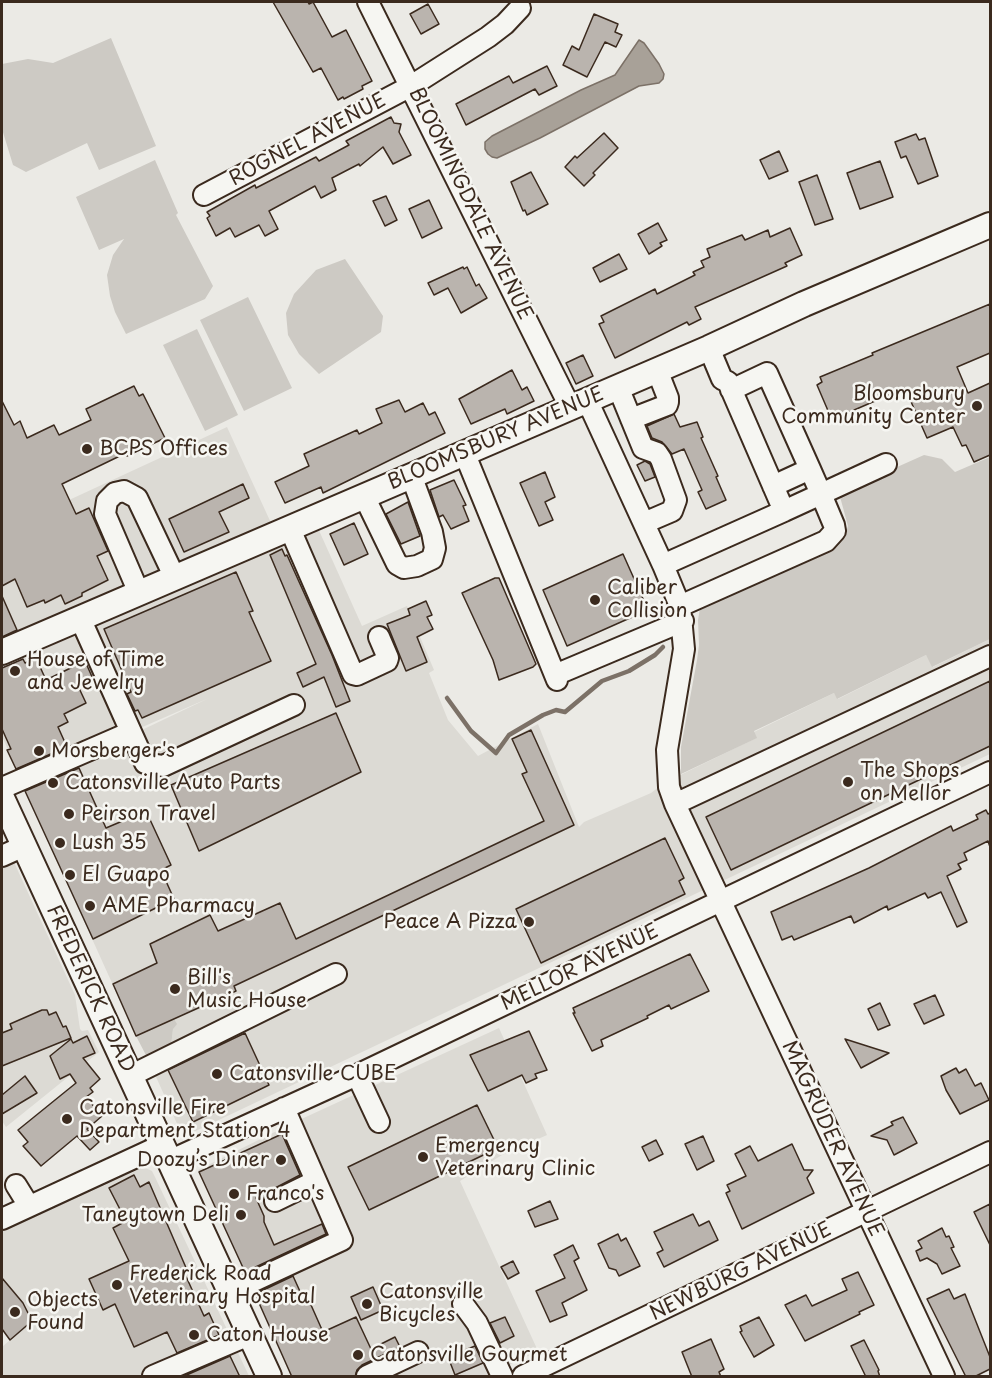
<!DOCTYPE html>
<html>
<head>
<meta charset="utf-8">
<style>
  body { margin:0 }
  #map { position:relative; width:992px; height:1378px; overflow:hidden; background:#ebeae5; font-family:"Playpen Sans",sans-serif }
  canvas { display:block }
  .frame { position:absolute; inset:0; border:3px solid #3b2a1e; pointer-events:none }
</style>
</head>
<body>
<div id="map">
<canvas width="992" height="1378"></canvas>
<div class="frame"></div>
</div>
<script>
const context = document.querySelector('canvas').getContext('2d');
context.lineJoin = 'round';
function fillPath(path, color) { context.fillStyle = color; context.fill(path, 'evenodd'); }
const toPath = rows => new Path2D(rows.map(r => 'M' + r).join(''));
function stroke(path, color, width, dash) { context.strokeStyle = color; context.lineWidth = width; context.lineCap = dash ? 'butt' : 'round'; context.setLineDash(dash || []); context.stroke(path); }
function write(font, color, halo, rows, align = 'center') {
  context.font = font + ' "Playpen Sans",sans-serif'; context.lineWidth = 5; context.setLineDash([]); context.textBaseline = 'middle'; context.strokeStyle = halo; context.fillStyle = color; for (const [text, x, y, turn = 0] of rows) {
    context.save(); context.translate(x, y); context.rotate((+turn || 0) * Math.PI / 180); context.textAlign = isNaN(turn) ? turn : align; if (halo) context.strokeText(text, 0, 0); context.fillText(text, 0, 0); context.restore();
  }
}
fillPath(toPath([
  [227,427,271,523,2,643,2,531],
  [317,526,362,626,407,606,434,670,429,673,448,720,478,756,538,724,579,827,584,822,651,793,664,783,756,738,754,732,834,693,838,699,926,655,933,667,990,639,990,754,183,1137,148,1059,171,1046,174,1020,136,1036,22,784,81,759,209,698,131,732,19,775,2,736,2,668],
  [13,860,75,995,80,1029,82,1031,88,1030,99,1052,6,1127,2,1121,2,864],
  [499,1028,547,1135,502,1155,460,1181,538,1351,487,1376,292,1376,198,1170,295,1122],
  [143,1167,152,1171,155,1177,249,1376,2,1376,2,1347,10,1340,2,1330,2,1230,121,1174]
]), '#dcdad4');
fillPath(toPath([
  [111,38,156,146,99,170,87,143,26,172,13,165,2,129,2,64,28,59,53,63],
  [155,160,178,213,176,215,213,286,205,299,126,334,115,312,110,296,107,275,113,255,124,239,99,250,76,197],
  [345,259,383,316,381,332,319,374,299,354,288,335,286,313,294,294,316,270],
  [248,297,292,388,244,411,200,320],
  [197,329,238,415,205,431,163,345],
  [924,455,942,459,955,472,990,457,990,639,932,667,926,655,837,699,834,693,754,731,757,738,681,774,681,747,697,660,699,645,698,620,700,608,836,548,844,539,848,526,839,493],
  [174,1019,177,1024,173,1029,171,1046,148,1059,136,1036]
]), '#cdcac4');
const water = toPath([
  [639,40,644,43,659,64,664,74,663,79,659,83,639,86,540,138,497,158,492,157,488,154,485,149,485,142,492,136,581,90,615,75,639,40]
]);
fillPath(water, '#a8a198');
stroke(water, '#7c7167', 1.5);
stroke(toPath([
  [447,698,471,731,496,753,509,735,543,715,556,710,565,712,602,681,629,671,655,655,663,647]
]), '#7c7167', 4.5);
const building = toPath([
  [273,2,308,2,309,4,313,2,332,37,346,30,372,81,362,86,363,89,344,99,343,97,338,100,321,68,313,72,273,2],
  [428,4,439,24,421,34,410,14,428,4],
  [594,14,618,24,615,32,622,35,616,47,605,42,587,77,563,65,572,46,579,50,594,14],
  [547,66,557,86,539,95,535,89,466,125,456,104,509,76,513,83,547,66],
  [391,117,394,123,401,124,399,132,411,155,393,164,383,147,360,166,359,164,332,178,336,190,321,198,315,186,269,211,278,229,265,236,259,225,235,237,230,228,216,236,207,218,210,216,207,212,255,185,256,188,316,157,319,161,349,145,346,141,391,117],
  [604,133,618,148,593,173,595,175,584,186,565,167,575,156,577,158,604,133],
  [916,134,919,140,925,138,938,176,918,184,906,156,901,158,895,142,916,134],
  [779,151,788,171,769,179,760,160,779,151],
  [880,161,893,197,860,209,847,173,880,161],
  [531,172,548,204,527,215,525,210,523,211,511,182,531,172],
  [817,175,833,219,815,225,799,182,817,175],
  [386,196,397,220,385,226,373,201,386,196],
  [429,200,442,228,422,238,409,209,429,200],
  [658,223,667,240,660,243,662,246,649,254,638,234,658,223],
  [790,228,802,255,785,263,787,266,695,307,701,319,689,325,687,322,615,358,599,324,604,322,601,316,655,289,657,294,695,275,693,272,704,267,701,261,710,257,707,249,742,235,745,240,768,230,770,237,790,228],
  [619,254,627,269,600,282,593,268,619,254],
  [463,267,464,269,467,267,476,286,479,284,487,298,461,313,448,288,434,295,428,283,463,267],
  [990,304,990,353,957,367,968,393,990,383,990,455,974,462,966,445,962,446,953,427,927,438,905,388,838,417,835,411,829,413,817,385,822,382,820,377,873,355,872,353,990,304],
  [583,355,593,376,576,384,566,363,583,355],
  [512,370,522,390,527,387,534,401,507,414,505,409,471,424,459,399,512,370],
  [134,386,139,396,143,394,165,438,127,456,126,453,62,484,76,514,89,508,108,551,97,556,108,580,82,593,82,596,65,604,61,595,45,603,44,600,27,607,15,579,2,586,2,401,14,425,20,421,27,438,54,425,59,435,91,420,86,409,134,386],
  [399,400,405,412,423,403,429,415,435,412,445,433,323,493,321,487,285,503,275,482,309,466,304,454,357,430,359,434,382,423,376,409,399,400],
  [674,414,680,427,697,422,703,437,701,438,718,476,716,477,726,500,706,509,698,492,702,490,684,449,672,454,662,442,652,438,647,426,674,414],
  [645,461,650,464,655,477,645,481,637,465,645,461],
  [545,472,555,497,545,502,553,520,539,526,520,483,545,472],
  [454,480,466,505,463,506,469,521,451,529,443,515,439,517,430,490,454,480],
  [243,484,249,498,219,512,229,532,184,552,169,519,243,484],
  [408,502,420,536,401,544,386,514,408,502],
  [354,523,368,554,344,565,330,534,354,523],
  [282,549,285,556,287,555,332,655,350,701,336,707,324,677,303,687,297,673,316,664,270,555,282,549],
  [623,554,648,610,567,646,543,590,623,554],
  [236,572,253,611,249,612,271,661,142,718,138,710,135,711,127,694,131,692,104,629,236,572],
  [495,578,499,578,536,664,533,667,499,680,493,660,462,593,495,578],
  [2,596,17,630,2,637,2,596],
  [426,601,432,615,427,617,433,629,417,637,427,662,406,671,387,624,410,615,408,609,426,601],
  [36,658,46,680,85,661,93,679,78,686,86,703,64,714,68,722,58,727,67,747,16,769,7,750,11,749,2,729,2,668,23,659,25,663,36,658],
  [990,681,990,746,731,870,706,817,990,681],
  [336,713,361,772,199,851,171,785,336,713],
  [531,730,574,825,234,986,236,991,136,1036,113,984,157,963,150,944,210,915,218,931,280,903,296,939,544,821,522,774,527,772,512,739,531,730],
  [79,768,106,828,146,811,171,865,161,870,174,899,93,939,25,791,79,768],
  [986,810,988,814,990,813,990,847,988,841,964,853,967,860,958,864,961,869,947,876,967,922,957,927,941,892,928,898,925,893,888,910,887,906,854,923,851,916,794,940,792,936,782,940,771,912,869,868,951,826,953,831,978,819,976,815,986,810],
  [665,838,684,878,679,881,685,894,541,963,516,909,665,838],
  [690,954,709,991,671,1009,669,1005,647,1016,648,1018,601,1040,603,1046,592,1051,573,1013,575,1013,573,1008,690,954],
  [935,995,944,1015,924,1024,914,1004,935,995],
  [880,1003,890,1025,878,1030,868,1009,880,1003],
  [42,1010,47,1010,49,1015,56,1012,63,1027,66,1026,71,1038,2,1066,2,1033,12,1029,10,1024,42,1010],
  [529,1031,547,1070,535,1074,537,1078,526,1083,522,1075,488,1091,470,1055,529,1031],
  [245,1033,269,1085,193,1122,168,1070,245,1033],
  [87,1036,95,1053,83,1058,100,1079,90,1088,93,1092,86,1097,102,1116,87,1129,99,1142,90,1150,77,1136,41,1166,23,1146,28,1142,18,1130,76,1083,70,1074,60,1079,50,1056,71,1039,73,1043,87,1036],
  [845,1039,889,1053,861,1068,845,1039],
  [956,1068,959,1073,966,1069,975,1086,981,1083,989,1100,960,1114,946,1090,941,1076,956,1068],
  [25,1076,37,1093,2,1114,2,1095,25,1076],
  [477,1105,498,1148,369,1210,348,1167,477,1105],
  [903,1117,917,1143,894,1155,887,1140,871,1136,893,1125,891,1122,903,1117],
  [282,1134,300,1175,256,1198,264,1216,264,1222,274,1245,322,1224,326,1234,245,1272,199,1172,282,1134],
  [703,1136,714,1161,697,1170,685,1144,703,1136],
  [656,1140,663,1154,649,1161,642,1147,656,1140],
  [792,1144,804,1170,813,1170,807,1178,814,1193,742,1229,726,1193,730,1191,727,1185,746,1176,735,1154,750,1146,758,1161,792,1144],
  [134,1175,140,1187,149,1182,187,1270,184,1272,204,1316,209,1313,219,1335,177,1353,167,1332,134,1347,115,1304,103,1310,89,1279,129,1261,113,1228,126,1221,109,1188,134,1175],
  [550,1201,558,1219,535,1227,528,1211,550,1201],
  [990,1204,990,1245,974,1212,990,1204],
  [693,1214,699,1226,709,1221,718,1240,664,1267,657,1253,663,1250,654,1232,693,1214],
  [942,1228,946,1237,949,1236,954,1247,951,1248,960,1266,942,1274,937,1264,927,1258,920,1261,916,1251,922,1248,918,1241,942,1228],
  [618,1234,621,1241,626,1238,640,1266,619,1276,616,1270,609,1268,598,1244,618,1234],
  [573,1245,579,1258,574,1261,587,1290,562,1303,567,1315,550,1322,536,1291,565,1278,554,1255,573,1245],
  [513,1261,519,1273,508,1279,501,1267,513,1261],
  [858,1272,874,1305,859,1312,860,1314,805,1341,785,1305,806,1295,812,1306,847,1290,842,1279,858,1272],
  [293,1276,303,1298,307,1296,323,1332,356,1317,371,1349,395,1337,400,1347,362,1365,357,1370,355,1377,292,1377,255,1294,293,1276],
  [2,1278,23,1303,32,1321,10,1340,2,1329,2,1278],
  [373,1287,383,1310,361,1320,351,1297,373,1287],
  [949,1289,954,1299,965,1294,990,1357,990,1369,974,1377,966,1377,927,1299,949,1289],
  [505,1317,514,1336,500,1343,490,1323,505,1317],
  [759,1317,774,1345,754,1357,740,1332,742,1331,740,1326,759,1317],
  [711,1339,724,1369,719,1372,721,1377,692,1377,682,1352,711,1339],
  [864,1340,879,1370,878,1371,880,1377,866,1377,851,1346,864,1340],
  [475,1346,483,1363,455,1375,448,1357,475,1346],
  [230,1356,240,1377,182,1377,230,1356]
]);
fillPath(building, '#bab4ae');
stroke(building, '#3b2a1e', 1.5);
const minor = toPath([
  [368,2,570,407],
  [204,195,411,86,488,37,505,24,520,8],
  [618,387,643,448,657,453,661,459,676,500,672,511,644,523],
  [731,390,767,373,810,469,821,494,784,511],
  [587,400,663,565,680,606,684,649,667,750,669,787,675,804,944,1376],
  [631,419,667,405,668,402,668,398,657,370],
  [464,452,557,680],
  [773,486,810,469],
  [364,496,397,564,404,568,417,566,432,559,435,548,432,532,411,475],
  [290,529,353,674,357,675,387,661,388,658,379,637],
  [663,565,784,511,728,382,722,379,709,348],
  [139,593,105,514,107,501,115,493,124,491,137,498,175,578],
  [680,606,826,541,835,531,834,525,821,494,886,464],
  [80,618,131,732],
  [555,675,683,621],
  [2,788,131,732,145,763,163,766,294,705],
  [675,804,990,656],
  [2,856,24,846],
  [357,1075,379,1122],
  [130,1076,336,974],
  [169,1161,357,1075,990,772],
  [16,1185,29,1206],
  [275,1201,316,1181],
  [2,1219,162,1145],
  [230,1292,342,1240,284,1108],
  [463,1304,477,1323,502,1376],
  [153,1376,249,1335],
  [367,1376,418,1352],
  [523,1376,990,1152]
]);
const major = toPath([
  [2,652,709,348,804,304,990,225],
  [2,798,269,1376]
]);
stroke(minor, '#3b2a1e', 24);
stroke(major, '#3b2a1e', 28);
stroke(minor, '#f6f6f2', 20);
stroke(major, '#f6f6f2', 24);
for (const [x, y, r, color] of [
  [977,406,6,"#3b2a1e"],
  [87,449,6,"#3b2a1e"],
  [595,600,6,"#3b2a1e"],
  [15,671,6,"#3b2a1e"],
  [39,751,6,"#3b2a1e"],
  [848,782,6,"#3b2a1e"],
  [53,783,6,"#3b2a1e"],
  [69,814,6,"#3b2a1e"],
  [60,843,6,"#3b2a1e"],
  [70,875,6,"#3b2a1e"],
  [90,906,6,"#3b2a1e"],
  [529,922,6,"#3b2a1e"],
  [175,989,6,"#3b2a1e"],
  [217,1074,6,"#3b2a1e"],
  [67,1119,6,"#3b2a1e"],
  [423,1157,6,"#3b2a1e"],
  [281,1160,6,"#3b2a1e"],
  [234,1194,6,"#3b2a1e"],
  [241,1215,6,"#3b2a1e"],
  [117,1285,6,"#3b2a1e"],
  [367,1304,6,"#3b2a1e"],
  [15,1312,6,"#3b2a1e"],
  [194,1335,6,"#3b2a1e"],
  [358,1355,6,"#3b2a1e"]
]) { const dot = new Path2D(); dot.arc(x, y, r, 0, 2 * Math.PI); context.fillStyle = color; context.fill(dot); stroke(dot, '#f6f6f2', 2); }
write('20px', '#3b2a1e', '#f6f6f2', [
  ["ROGNEL AVENUE",308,140,-28],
  ["BLOOMINGDALE AVENUE",470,204,64],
  ["BLOOMSBURY AVENUE",496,439,-23],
  ["MELLOR AVENUE",580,968,-26],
  ["FREDERICK ROAD",90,989,65],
  ["MAGRUDER AVENUE",832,1139,65],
  ["NEWBURG AVENUE",741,1272,-26]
]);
write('20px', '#3b2a1e', '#f6f6f2', [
  ["Bloomsbury",965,394,"right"],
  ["Community Center",965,417,"right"],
  ["BCPS Offices",99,449],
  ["Caliber",607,588],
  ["Collision",607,611],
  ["House of Time",27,660],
  ["and Jewelry",27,683],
  ["Morsberger's",51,751],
  ["The Shops",860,771],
  ["on Mellor",860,794],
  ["Catonsville Auto Parts",65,783],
  ["Peirson Travel",81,814],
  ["Lush 35",72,843],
  ["El Guapo",82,875],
  ["AME Pharmacy",102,906],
  ["Peace A Pizza",517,922,"right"],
  ["Bill's",187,978],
  ["Music House",187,1001],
  ["Catonsville CUBE",229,1074],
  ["Catonsville Fire",79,1108],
  ["Department Station 4",79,1131],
  ["Emergency",435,1146],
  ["Veterinary Clinic",435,1169],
  ["Doozy’s Diner",269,1160,"right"],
  ["Franco's",246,1194],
  ["Taneytown Deli",229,1215,"right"],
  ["Frederick Road",129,1274],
  ["Veterinary Hospital",129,1297],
  ["Catonsville",379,1292],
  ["Bicycles",379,1315],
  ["Objects",27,1300],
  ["Found",27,1323],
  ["Caton House",206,1335],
  ["Catonsville Gourmet",370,1355]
], 'left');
</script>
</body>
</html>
